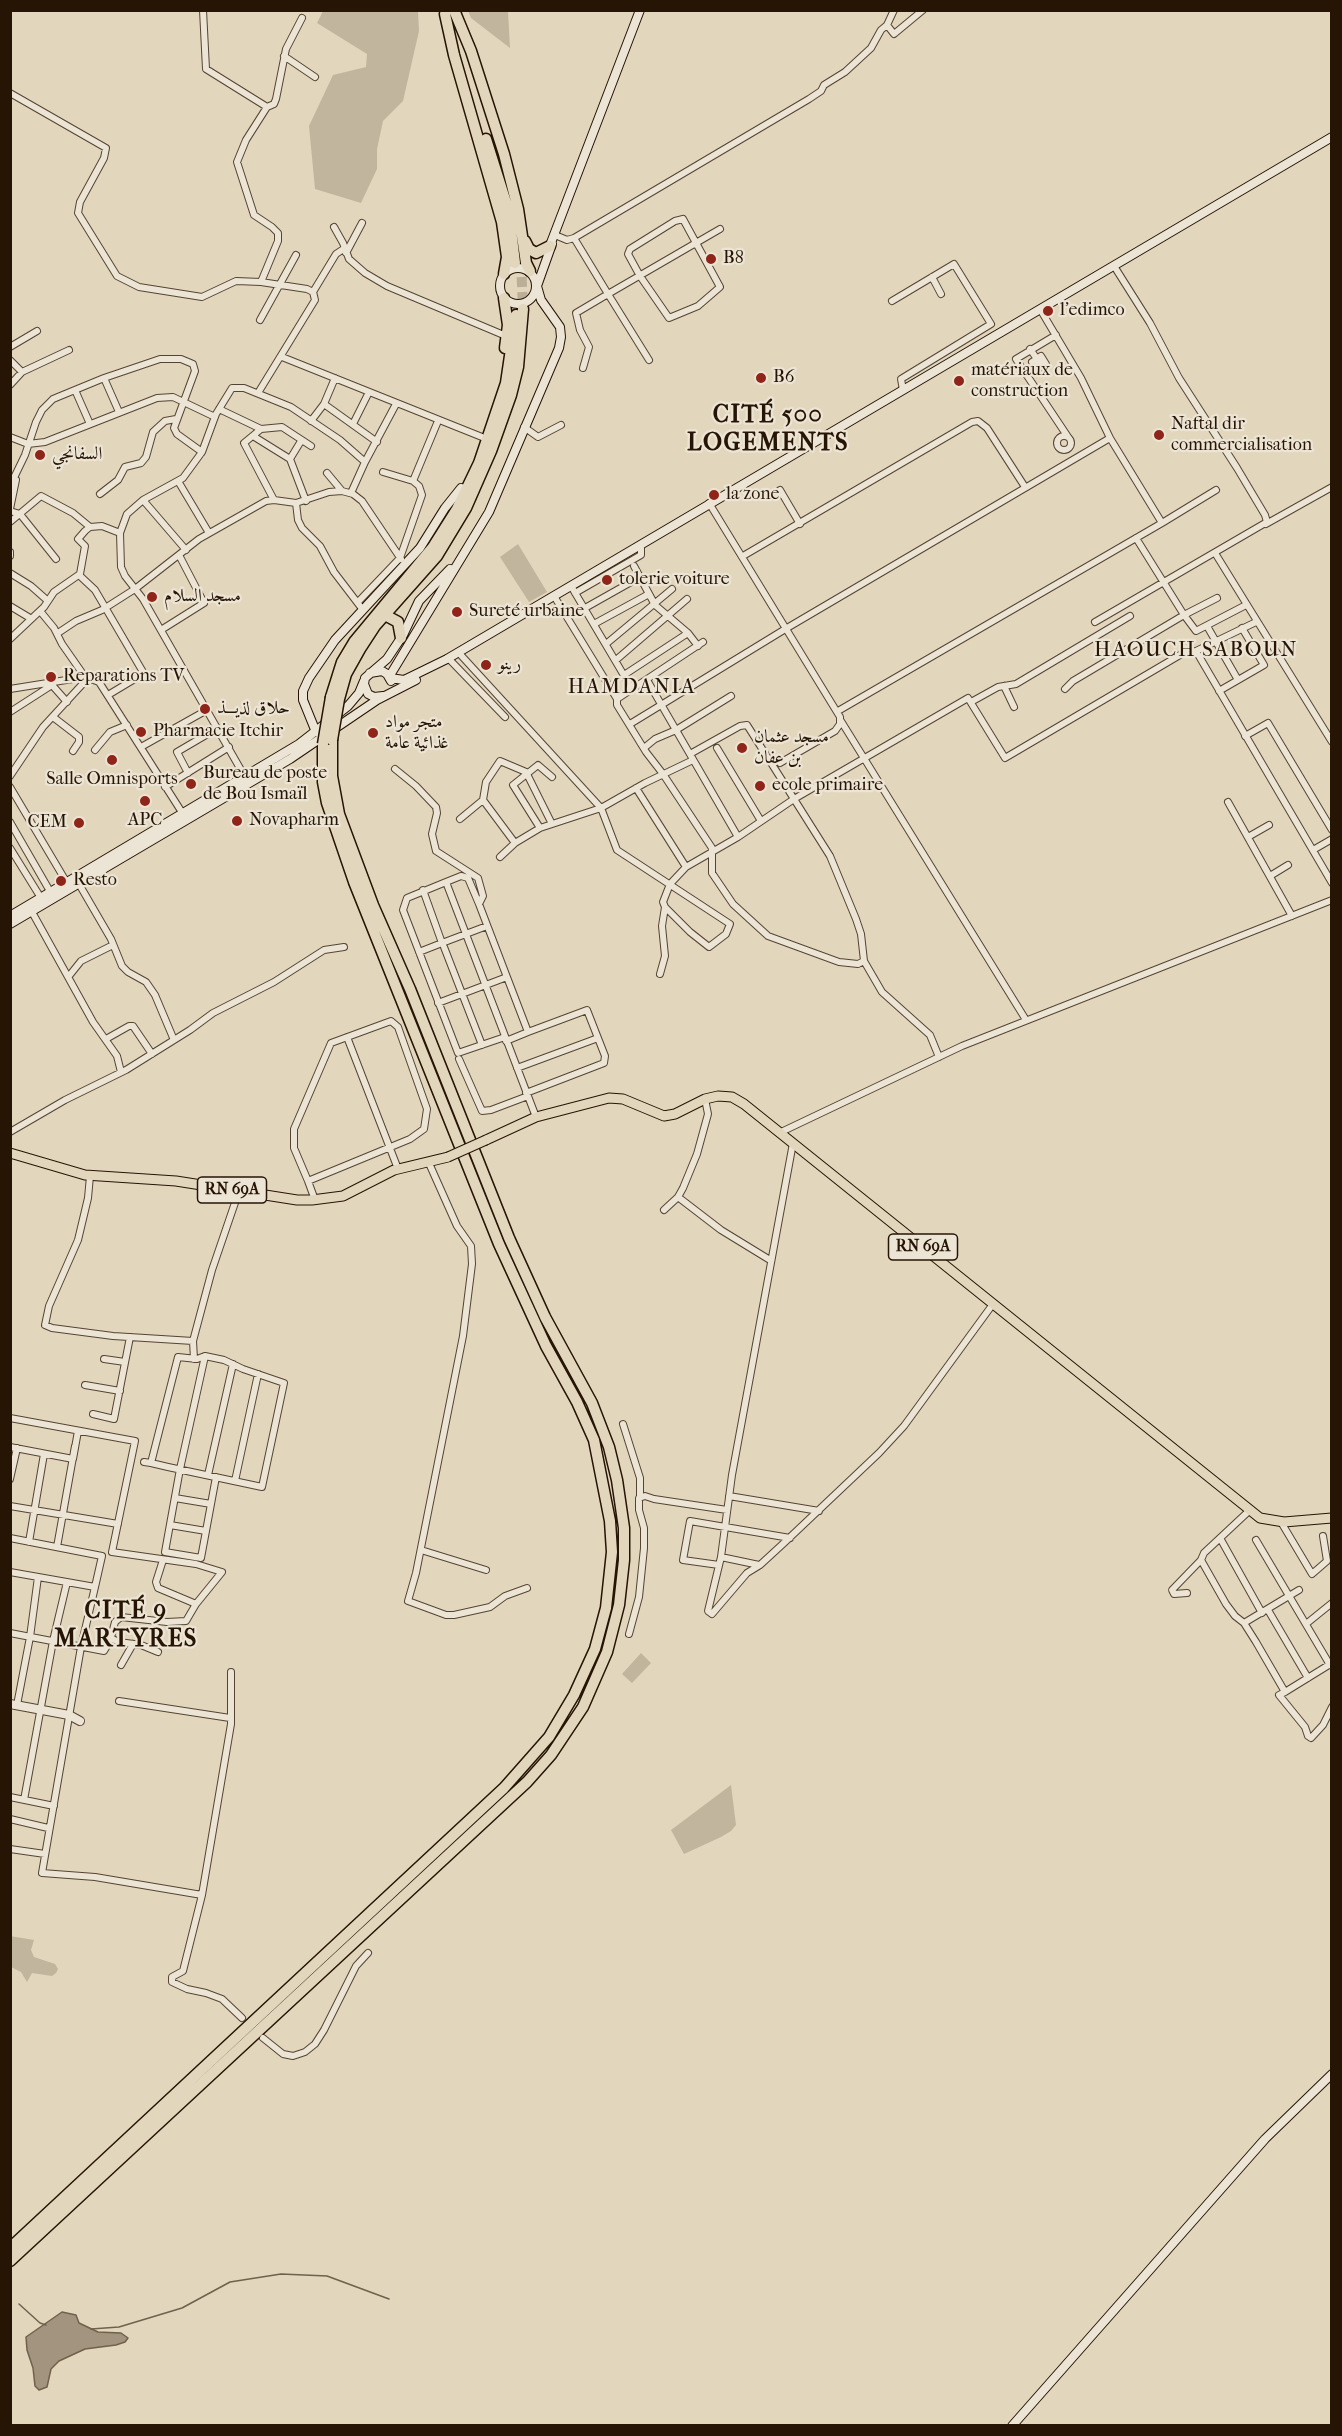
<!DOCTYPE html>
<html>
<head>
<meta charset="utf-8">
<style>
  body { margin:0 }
  #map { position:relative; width:1342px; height:2436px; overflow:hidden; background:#e2d6bd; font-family:"IM FELL French Canon",serif }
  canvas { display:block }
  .frame { position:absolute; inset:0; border:12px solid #261404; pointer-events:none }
</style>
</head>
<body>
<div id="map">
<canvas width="1342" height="2436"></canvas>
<div class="frame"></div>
</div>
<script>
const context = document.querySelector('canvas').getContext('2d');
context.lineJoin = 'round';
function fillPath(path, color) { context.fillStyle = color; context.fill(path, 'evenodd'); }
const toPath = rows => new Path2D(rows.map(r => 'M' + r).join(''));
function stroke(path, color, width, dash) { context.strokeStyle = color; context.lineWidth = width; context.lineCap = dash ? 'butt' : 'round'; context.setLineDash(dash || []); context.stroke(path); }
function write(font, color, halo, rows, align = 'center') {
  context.font = font + ' "IM FELL French Canon",Amiri,serif'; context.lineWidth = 4.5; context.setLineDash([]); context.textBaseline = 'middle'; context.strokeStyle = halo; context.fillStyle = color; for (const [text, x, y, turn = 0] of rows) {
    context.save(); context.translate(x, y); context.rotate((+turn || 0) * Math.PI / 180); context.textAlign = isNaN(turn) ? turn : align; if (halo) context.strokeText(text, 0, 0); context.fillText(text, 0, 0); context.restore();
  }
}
fillPath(toPath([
  [323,11,418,11,419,31,403,101,383,121,377,149,377,169,361,203,315,189,309,126,333,75,366,67,367,54,317,23],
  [468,11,508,11,510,48,471,18],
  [518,544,547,592,529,602,500,557],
  [641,1653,651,1663,632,1683,622,1674],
  [731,1785,736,1825,731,1831,721,1837,684,1854,671,1830],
  [10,1936,34,1940,31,1950,34,1957,55,1964,58,1969,56,1973,52,1976,32,1973,27,1982,21,1972,11,1967]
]), '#c2b59e');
const water = toPath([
  [62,2312,76,2315,79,2323,98,2332,121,2333,128,2338,125,2342,116,2345,85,2349,59,2361,51,2369,47,2387,39,2390,35,2386,33,2368,27,2350,26,2337,62,2312]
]);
fillPath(water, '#a2947e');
stroke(water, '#70614d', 1.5);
stroke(toPath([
  [19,2304,40,2323,46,2325],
  [91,2329,119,2327,182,2308,230,2282,281,2274,327,2276,389,2299]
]), '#70614d', 1.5);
stroke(toPath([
  [521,262,523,309]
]), '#bcaf98', 10, [10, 5]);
const minor = toPath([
  [203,10,206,69,267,107,274,104,276,99,286,49,302,18],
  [894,10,887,25,894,34,923,10],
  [284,56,315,77],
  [10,93,106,148,104,158,80,202,78,213,117,276,139,287,202,297,236,281,261,282],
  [683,219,720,287,698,306,669,318,640,276,628,254,630,249,675,221,683,219],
  [334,227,343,243,349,259,365,273,387,286,506,336],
  [555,235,567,240,574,238,809,99,821,91,824,85,845,72,871,48,881,30,887,25],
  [574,238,608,294,720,229],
  [346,253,362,223],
  [932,277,941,294],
  [313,292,336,254,345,248],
  [892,301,954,264,991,324,901,379,903,390],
  [1040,309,1081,378,1110,438,1162,523],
  [260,320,296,255],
  [1056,335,1016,359,1068,437],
  [10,347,37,331],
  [1030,349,1037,359,1041,367,1046,364,1041,356,1037,359,1032,362,1036,369,1041,367],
  [282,357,482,437],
  [10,360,22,372],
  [583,368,589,347,580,330,576,313,608,294,649,360],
  [104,378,119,412],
  [10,385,22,372,69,350],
  [75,390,90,424],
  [258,393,315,300,313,292,307,289,261,282,278,241,278,233,272,227,254,215,237,162,246,140,267,107],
  [324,404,377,442],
  [219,409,261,429,282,427,311,446],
  [311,421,324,404,335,378],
  [353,424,369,392],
  [524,427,538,437,561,425],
  [261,429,244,443,274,500],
  '1057 443a7 7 0 1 1 14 0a7 7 0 1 1-14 0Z',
  [253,436,290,459,306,501],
  [10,437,28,444,45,442,157,398,173,397,215,417],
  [202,452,216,414,232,388,244,388,291,407,340,440,365,462,396,404],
  [290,459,301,441],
  [327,473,342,491],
  [178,481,209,533],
  [413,481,438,421],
  [10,486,25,455,36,422,42,410,53,399,104,378,160,359,181,359,193,364,195,371,174,428,177,434,202,452,183,478,143,500,127,514,120,533,121,567,125,576,143,599,245,777],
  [780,490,800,524],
  [351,493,365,462],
  [100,494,118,480,125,467,141,463,146,457,153,432,165,421,176,419],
  [143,500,186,550],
  [296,503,329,492,342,491,353,494,362,501,401,559],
  [709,503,840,717,840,724,835,731,780,763],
  [10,509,16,480],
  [10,511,20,514,56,559],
  [10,522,41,496,73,513,90,527],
  [1266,524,1332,487],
  [10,552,10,556],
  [1215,553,1332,742],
  [743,556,972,422,978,421,987,428,1025,487],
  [634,566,655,605,688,633,698,646],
  [10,573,31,586,48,601],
  [79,575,95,590,143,672,138,677,108,695],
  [571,586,632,689],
  [575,593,641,555,641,544],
  [554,596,617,699,617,705,646,752,663,774,712,848,712,873,733,904,768,936,839,962,858,964,864,961],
  [1217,598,1184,615,1196,631,1246,605],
  [358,602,400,558,422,495,419,486,413,481,383,472],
  [10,606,30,618],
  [585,608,640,577],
  [40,611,54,628,62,644,85,677],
  [1095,622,1267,522,1265,515,1237,468,1179,378,1150,323,1114,266],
  [594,624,649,594],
  [1207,626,1238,680],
  [161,630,204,603,179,555],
  [58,633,76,621,102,610,135,589,199,539,266,501,274,500,296,503,298,520,302,528,320,546,334,572,363,610],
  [10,639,44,607,54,592,80,574,85,546,78,539,85,531,90,527,102,526,120,533],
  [606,644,672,589],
  [1196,651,1332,883],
  [458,652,601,808,645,783,693,760],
  [448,658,505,717],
  [616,660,687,599],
  [624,675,688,633],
  [647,680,738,837],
  [52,685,67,702],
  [1004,686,1014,707],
  [10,689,85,677,99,682,183,814],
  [1065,689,1073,681,1184,615,1136,538],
  [1219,691,1264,665,1242,628],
  [617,699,703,642],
  [971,702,998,687,1016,684,1130,616],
  [838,711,1162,523,1216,490],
  [10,712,52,685,51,683],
  [53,717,79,737,79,742,73,751],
  [841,721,1026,1020],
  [630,724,787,628,1110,438],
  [1245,736,1268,723,1332,830],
  [141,747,207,710],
  [644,748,655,739,676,730,731,696],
  [717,748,761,821],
  [95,750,110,732,127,725],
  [395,769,416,786,436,807,437,813,432,834,436,851,478,878,483,896,479,904,528,1032,506,1041],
  [188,773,177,752,206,735],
  [10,776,43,727,89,677],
  [10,787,67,883],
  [165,787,229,747],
  [636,788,686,867],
  [483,800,515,843],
  [1228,802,1292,916],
  [460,819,483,800,486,782,500,761,526,772,551,822],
  [10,822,51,893],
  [540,828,513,785,538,765,552,777],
  [1248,837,1269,825],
  [10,848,41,898],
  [1313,850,1332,839],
  [500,857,515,843,540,828,601,808,617,850,730,924,726,934,709,947,690,932,665,907,662,926,665,956,660,974],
  [1270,876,1288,865],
  [446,882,407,898,403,910,458,1053,505,1037],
  [79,884,111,939,122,966,128,972,146,982,155,995,174,1040],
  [423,890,442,943,487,926],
  [479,904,468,878,461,876,446,882,536,1117],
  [665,907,663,902,670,884,686,867,738,837,794,799,747,725,740,726,690,754],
  [32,912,93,1022,117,1056,121,1072],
  [444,947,482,1045],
  [419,952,442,943],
  [69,976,81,961,113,945],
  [438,1003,507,977],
  [347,1037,398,1169],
  [106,1039,129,1026,133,1026,152,1054],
  [939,1057,930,1035,882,992,864,961,861,934,856,919,830,856,794,799,968,698,1005,758,1185,652,1196,651,1256,622],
  [459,1059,482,1111,491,1110,528,1096],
  [517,1068,598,1038],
  [526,1093,604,1063,605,1056,587,1010,528,1032],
  [10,1132,65,1100,126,1070,190,1030,213,1013,274,982,324,950,344,947],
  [779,1133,962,1046,1332,900],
  [793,1143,732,1475,721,1557,708,1611,712,1614,747,1573,760,1565,785,1542,879,1453,904,1426,993,1304],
  [428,1161,457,1226,471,1246,472,1264,463,1336,416,1573,408,1601,446,1615,454,1615,490,1607,505,1596,527,1588],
  [90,1176,88,1198,78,1240,49,1306,45,1325,52,1328,113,1336,193,1341],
  [308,1181,410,1139,424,1129,427,1109,398,1027,391,1021,331,1043,294,1129,294,1148,308,1181,315,1200],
  [678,1197,721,1230,770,1260],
  [664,1210,678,1197,683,1188,697,1154,708,1114,705,1099],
  [205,1356,180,1469,165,1552,201,1558,216,1477],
  [104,1359,125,1362],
  [194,1359,193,1341,212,1270,239,1191],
  [85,1385,120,1391],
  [93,1414,114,1419,130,1337],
  [10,1418,135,1441,112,1552,196,1564,222,1572,196,1604,186,1621,167,1622,121,1617,115,1622,110,1641,104,1651,10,1633],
  [623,1424,640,1478,640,1496],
  [10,1447,73,1459,78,1431],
  [144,1462,151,1463,168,1467,262,1487,284,1383,243,1369,224,1360,205,1356,197,1359,178,1357,151,1463],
  [208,1475,233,1364],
  [10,1479,17,1448],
  [235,1481,258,1374],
  [729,1496,819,1511],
  [175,1498,211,1504],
  [10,1506,118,1524],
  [1281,1522,1312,1574,1327,1561,1323,1536],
  [170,1525,206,1531],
  [10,1538,102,1556,95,1587],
  [1220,1538,1262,1613],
  [1256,1540,1330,1665],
  [29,1542,44,1454],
  [57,1547,75,1446],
  [421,1550,486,1570],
  [721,1557,759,1565],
  [163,1560,156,1582,158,1588,196,1604],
  [1201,1560,1226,1604,1235,1616,1244,1623,1256,1642,1285,1692,1332,1663],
  [719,1565,683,1560,690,1521,790,1538],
  [10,1572,95,1587,81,1647,42,1873,95,1877,202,1895,183,1971,172,1977,172,1982,187,1989,206,1993,222,1999,242,2018],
  [1187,1593,1174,1594,1172,1590,1201,1560,1204,1553,1250,1510],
  [1268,1610,1308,1678],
  [1244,1623,1299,1590],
  [1306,1624,1332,1603],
  [629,1634,639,1597,644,1548,644,1528,639,1510,639,1498,645,1496,654,1499,727,1510],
  [110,1638,119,1642,141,1645,158,1652],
  [121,1665,133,1644],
  [1285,1692,1279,1695,1305,1727,1308,1736,1311,1738,1323,1725,1332,1707],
  [119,1701,230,1718],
  [17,1705,30,1637,38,1577],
  [10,1797,54,1806],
  [24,1800,53,1641,67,1582],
  [10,1819,48,1828],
  [10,1849,45,1854],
  [202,1895,231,1724,231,1672],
  [263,2038,283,2054,293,2056,305,2052,315,2044,324,2030,356,1966,368,1953]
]);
const tertiary = toPath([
  [10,1704,69,1715,80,1721]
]);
const secondary = toPath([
  [549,248,640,10],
  '500 286a18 18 0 1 1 36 0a18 18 0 1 1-36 0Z',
  [370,673,382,671,387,674,391,681],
  [389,677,489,512,559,348,561,337,560,327,541,300,537,286,552,244],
  [390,678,404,680,447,659,1332,137],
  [383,696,374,697,368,694,364,684,365,678,387,659,403,635,419,601,450,569],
  [316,732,303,700,303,691,309,678,335,640,420,548,445,508,461,488],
  [10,916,299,744,348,706,359,693,364,681],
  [10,924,290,759,377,700,416,680],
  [1012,2426,1265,2139,1332,2074]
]);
const primary = toPath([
  [486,1140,536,1117,609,1098,623,1099,664,1116,675,1114,705,1099,718,1096,732,1097,744,1104,1260,1518,1284,1522,1332,1518],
  [10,1153,85,1175,176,1181,297,1200,312,1200,343,1196,394,1170,448,1157]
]);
const motorway = toPath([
  [454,10,471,51,504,154,518,209,526,263,530,271],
  [445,14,454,55,502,222,507,257,504,274],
  [486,139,509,212,515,263],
  [525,241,529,249,536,253,550,246],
  [504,298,508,325,505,348],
  [385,615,398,622,401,638],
  [331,697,342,662,354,642,433,547,457,509,467,488,479,463,506,383,516,315],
  [339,699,346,674,360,649,375,626,437,556,466,508,491,451,511,395,518,367,523,309],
  [10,2248,504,1788,549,1737,574,1695,595,1649,606,1608,612,1552,610,1521,594,1440,577,1402,546,1346,499,1244,354,882,327,803,323,782,323,744],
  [10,2261,527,1782,551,1755,583,1707,607,1652,619,1605,624,1560,624,1528,617,1480,609,1447,592,1403,545,1317,509,1238,410,989,373,905,339,814,332,776,332,740]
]);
stroke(minor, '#554432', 8);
stroke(tertiary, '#554432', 10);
stroke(secondary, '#261404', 10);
stroke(primary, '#261404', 11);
stroke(motorway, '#261404', 13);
stroke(minor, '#ece4d4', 6);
stroke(tertiary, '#ece4d4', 8);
stroke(secondary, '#ece4d4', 8);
stroke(primary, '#e2d6bd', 9);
stroke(motorway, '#e2d6bd', 10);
const primaryBridge = toPath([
  [448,1157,486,1140]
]);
const motorwayBridge = toPath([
  [332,740,339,699],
  [323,744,331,697]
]);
stroke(primaryBridge, '#261404', 11, []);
stroke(motorwayBridge, '#261404', 13, []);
stroke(primaryBridge, '#e2d6bd', 9);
stroke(motorwayBridge, '#e2d6bd', 10);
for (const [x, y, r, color] of [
  [711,259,6,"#8f2418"],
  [1048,311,6,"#8f2418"],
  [761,378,6,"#8f2418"],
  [959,381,6,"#8f2418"],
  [1159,435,6,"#8f2418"],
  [40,455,6,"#8f2418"],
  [714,495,6,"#8f2418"],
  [607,580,6,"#8f2418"],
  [152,597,6,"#8f2418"],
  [457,612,6,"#8f2418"],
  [486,665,6,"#8f2418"],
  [51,677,6,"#8f2418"],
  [205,709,6,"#8f2418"],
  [141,732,6,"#8f2418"],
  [373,733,6,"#8f2418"],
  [742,748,6,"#8f2418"],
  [112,760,6,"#8f2418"],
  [191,784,6,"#8f2418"],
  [760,786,6,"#8f2418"],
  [145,801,6,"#8f2418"],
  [237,821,6,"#8f2418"],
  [79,823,6,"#8f2418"],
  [61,881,6,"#8f2418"]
]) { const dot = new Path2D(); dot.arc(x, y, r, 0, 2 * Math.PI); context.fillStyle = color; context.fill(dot); stroke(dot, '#ece4d4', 2); }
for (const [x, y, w] of [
  [232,1190,69],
  [923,1247,69]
]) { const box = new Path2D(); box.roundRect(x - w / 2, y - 13, w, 26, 4.5); context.fillStyle = '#ece4d4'; context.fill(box); stroke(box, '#261404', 1.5); }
write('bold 16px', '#261404', null, [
  ["RN 69A",232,1190],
  ["RN 69A",923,1247]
]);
write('18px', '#261404', '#ece4d4', [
  ["B8",723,259],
  ["l'edimco",1060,311],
  ["matériaux de",971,371],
  ["construction",971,392],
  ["B6",773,378],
  ["Naftal dir",1171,425],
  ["commercialisation",1171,446],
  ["السفانجي",52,455],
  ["la zone",726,495],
  ["tolerie voiture",619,580],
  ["مسجد السلام",164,597],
  ["Sureté urbaine",469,612],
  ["رينو",498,665],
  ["Reparations TV",63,677],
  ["حلاق لذيـــذ",217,709],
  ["متجر مواد",385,723],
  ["غذائية عامة",385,744],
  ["Pharmacie Itchir",153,732],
  ["مسجد عثمان",754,738],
  ["بن عفان",754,759],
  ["Bureau de poste",203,774],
  ["de Bou Ismaïl",203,795],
  ["Salle Omnisports",112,780,"center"],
  ["ecole primaire",772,786],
  ["APC",145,821,"center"],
  ["Novapharm",249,821],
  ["CEM",67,823,"right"],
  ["Resto",73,881]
], 'left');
context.letterSpacing = '1.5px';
write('21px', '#261404', '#ece4d4', [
  ["HAOUCH SABOUN",1196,651],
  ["HAMDANIA",632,688]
]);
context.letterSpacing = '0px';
context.letterSpacing = '1.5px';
write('bold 24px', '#261404', '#ece4d4', [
  ["CITÉ 500",768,416],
  ["LOGEMENTS",768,444],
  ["CITÉ 9",126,1612],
  ["MARTYRES",126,1640]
]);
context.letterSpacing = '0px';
</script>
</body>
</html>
